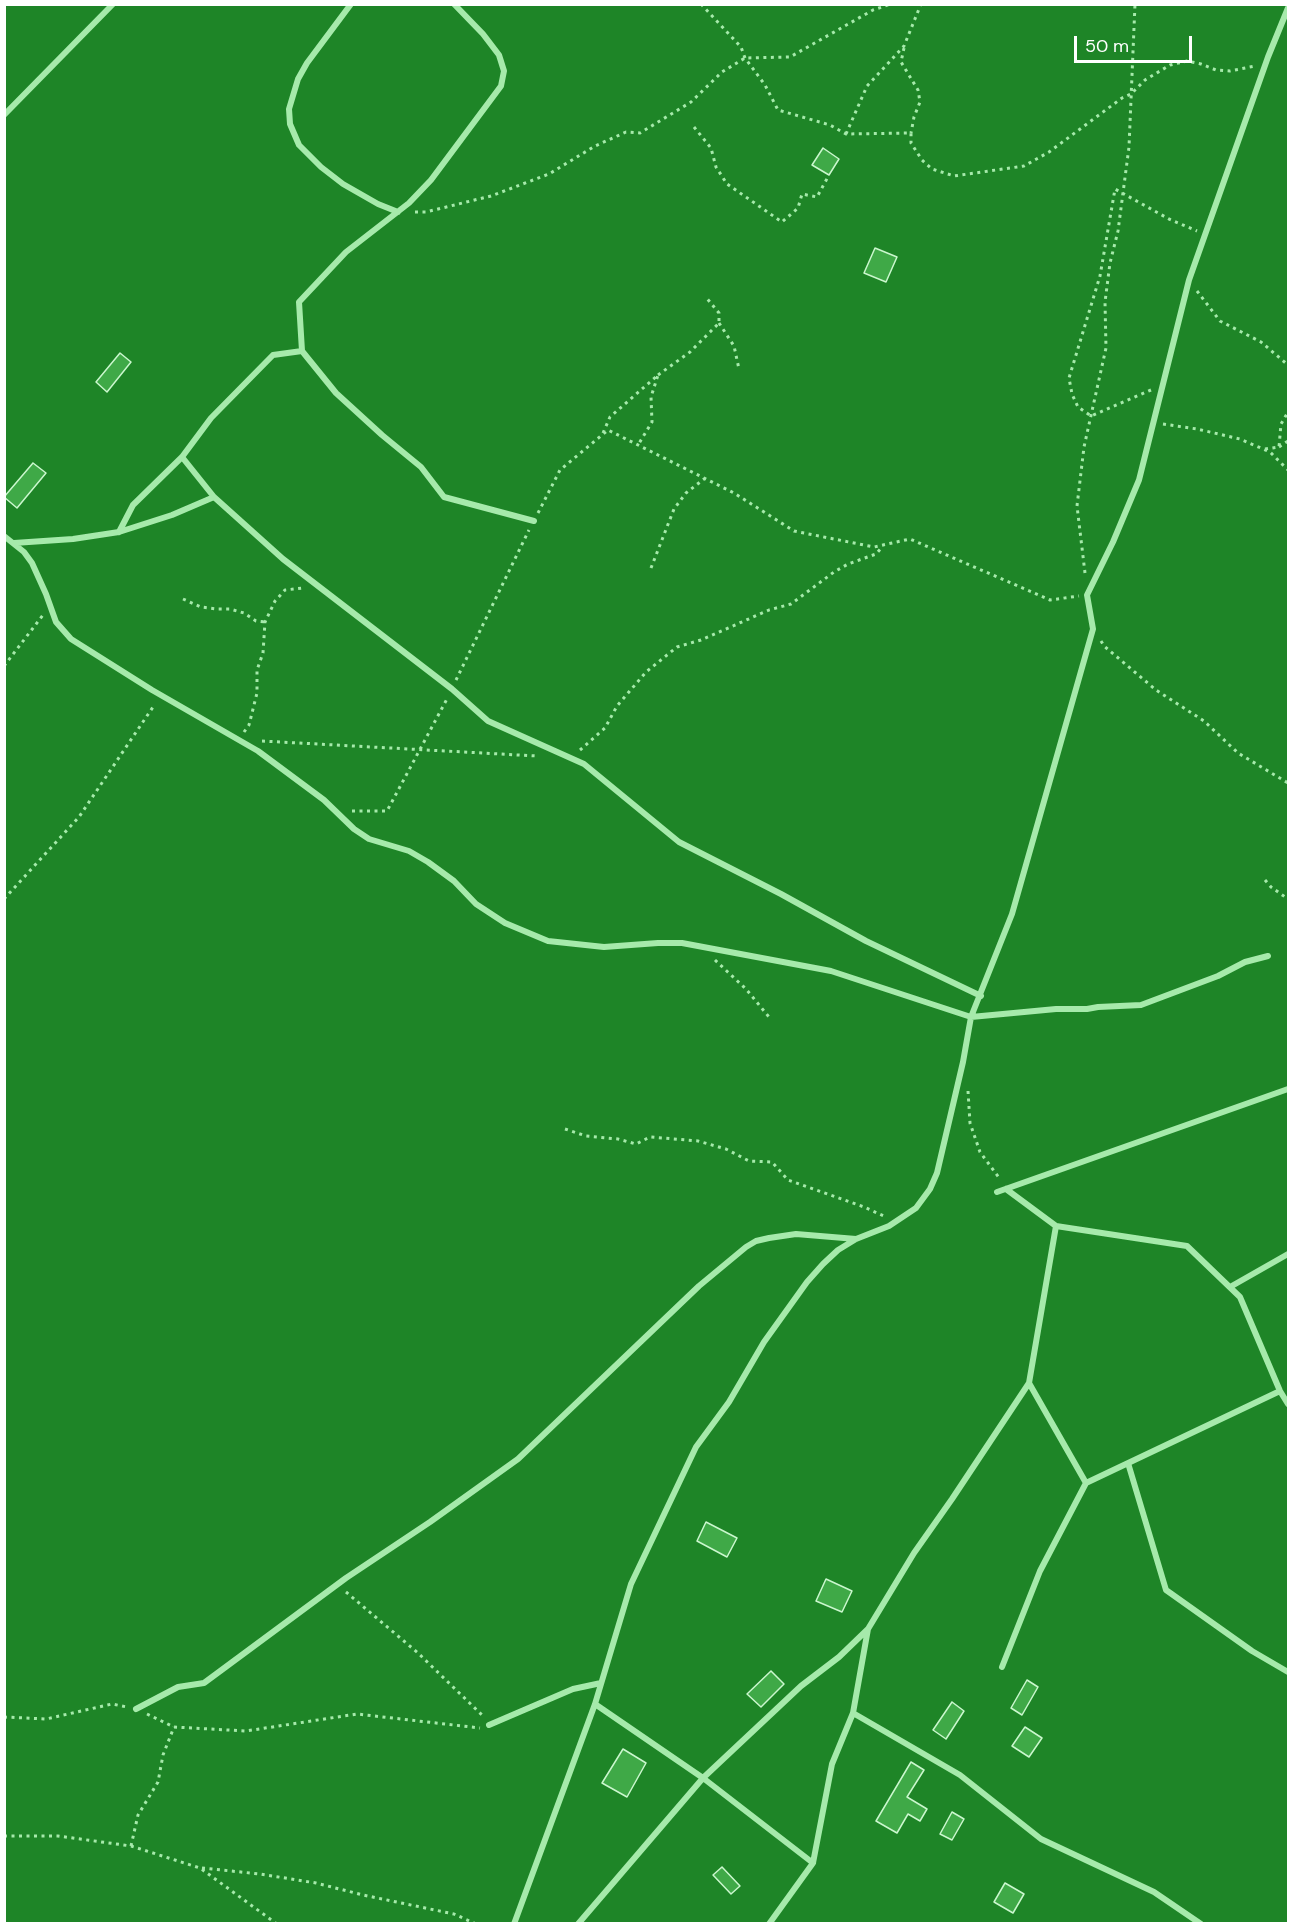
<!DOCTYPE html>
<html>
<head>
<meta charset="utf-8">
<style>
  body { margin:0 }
  #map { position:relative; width:1293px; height:1928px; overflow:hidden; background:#1e8527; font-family:"DM Sans",sans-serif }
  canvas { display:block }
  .frame { position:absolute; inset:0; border:6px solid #fff; pointer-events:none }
  .scale { position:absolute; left:1074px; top:36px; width:118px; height:27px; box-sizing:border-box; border:3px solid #fff; border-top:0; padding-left:8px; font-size:18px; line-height:21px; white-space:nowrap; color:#fff; -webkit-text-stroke:4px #1e8527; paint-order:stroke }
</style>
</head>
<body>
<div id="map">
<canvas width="1293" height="1928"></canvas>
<div class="frame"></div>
<div class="scale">50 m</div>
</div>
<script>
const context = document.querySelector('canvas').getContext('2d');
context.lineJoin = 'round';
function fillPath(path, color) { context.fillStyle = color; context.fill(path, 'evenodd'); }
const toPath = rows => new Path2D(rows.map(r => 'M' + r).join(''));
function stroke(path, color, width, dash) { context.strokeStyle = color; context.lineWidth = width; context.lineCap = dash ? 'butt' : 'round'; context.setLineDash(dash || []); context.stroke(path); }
const building = toPath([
  [823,148,839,159,829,175,812,165,823,148],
  [875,248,897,257,886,282,864,273,875,248],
  [120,353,131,362,107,392,96,382,120,353],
  [33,463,46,473,17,508,4,497,33,463],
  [706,1522,737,1538,727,1557,697,1541,706,1522],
  [826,1579,852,1591,842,1612,816,1601,826,1579],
  [771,1671,784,1684,761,1707,747,1694,771,1671],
  [1027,1680,1038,1687,1022,1715,1011,1708,1027,1680],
  [952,1702,964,1711,946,1739,933,1730,952,1702],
  [1025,1727,1042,1738,1029,1757,1012,1746,1025,1727],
  [623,1749,646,1763,627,1797,602,1783,623,1749],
  [911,1762,924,1770,907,1797,927,1809,920,1821,908,1814,897,1833,876,1821,911,1762],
  [952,1812,964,1819,952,1840,940,1834,952,1812],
  [722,1867,740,1886,731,1894,713,1875,722,1867],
  [1005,1883,1024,1894,1013,1913,994,1902,1005,1883]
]);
fillPath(building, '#3fa947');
stroke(building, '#cbf7ce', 1.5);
stroke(toPath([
  [701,4,741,47,745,58,765,85,778,110,830,125,846,134,911,133,911,143,922,160,932,169,954,176,1024,166,1049,152,1122,98,1131,94,1145,80,1170,65,1187,61,1201,64,1216,70,1230,71,1255,66],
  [904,48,901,62,918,90,920,102,914,117,911,133],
  [694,127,711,148,716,167,727,184,782,222,798,208,802,194,817,197,829,175],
  [846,134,867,86,904,46,921,4],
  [415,212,426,212,491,196,549,174,595,146,626,132,640,133,691,102,722,72,745,58,790,57,873,10,891,4],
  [1197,291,1220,321,1261,342,1288,365],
  [719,323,734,346,739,369],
  [658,375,690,352,719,323,719,313,705,296],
  [1151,390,1091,416,1078,407,1072,394,1069,378,1100,276,1115,189,1169,219,1197,231],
  [1163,424,1197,429,1240,439,1270,452,1288,470],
  [603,433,610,417,658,375,651,397,652,422,638,445],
  [1279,447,1288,441],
  [1265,449,1279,447,1281,424,1288,412],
  [538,513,560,470,608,430,734,493,794,531,874,547,910,539,1050,600,1079,596],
  [651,568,674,509,686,493,704,479],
  [1085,573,1077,506,1084,447,1106,348,1105,302,1110,263,1118,231,1129,147,1135,4],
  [183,599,201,607,217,609,230,609,244,613,256,621,265,622],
  [1101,641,1104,646,1156,690,1204,721,1238,753,1288,783],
  [4,666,43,615],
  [456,680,529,530],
  [244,732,249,725,257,693,257,670,263,653,265,622,275,601,285,590,303,588],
  [262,741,537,756],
  [580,750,605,728,617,706,646,672,677,647,701,640,769,610,791,604,834,572,848,564,876,554,882,547],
  [352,811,387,811,448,697],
  [1265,880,1271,887,1288,899],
  [4,899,79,817,155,704],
  [715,960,746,989,769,1017],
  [968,1091,970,1123,980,1152,1000,1179],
  [565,1129,586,1136,618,1139,636,1144,650,1137,698,1141,726,1149,749,1161,772,1162,788,1180,864,1207,886,1217],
  [346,1592,418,1653,483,1716],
  [147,1714,174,1727,246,1731,357,1714,480,1728],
  [4,1717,46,1719,112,1704,127,1707],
  [4,1836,58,1836,131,1846,200,1868,277,1924],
  [131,1846,138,1815,158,1782,163,1755,174,1727],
  [202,1868,260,1874,316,1883,363,1895,454,1914,476,1924]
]), '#a6eaab', 3, [3, 4.5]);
stroke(toPath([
  [351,4,307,63,298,79,289,109,290,124,299,145,321,167,343,184,378,204,398,212],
  [454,4,483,34,499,55,504,71,501,86,431,180,409,203,346,252,299,302,302,351,336,393,382,435,421,467,444,497,534,521],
  [4,115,113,4],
  [182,457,214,497,283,559,452,689,488,721,584,764,679,842,781,894,866,941,981,996],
  [119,532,133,505,182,457,211,418,273,355,302,351],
  [4,536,24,552,32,563,46,594,56,622,71,639,152,690,258,751,324,800,354,829,369,839,409,851,428,862,454,881,476,904,505,923,548,941,604,947,658,943,682,943,831,971,971,1017,1056,1009,1087,1009,1098,1007,1141,1005,1218,976,1245,962,1268,956],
  [14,543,73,539,119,532,172,515,214,497],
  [1006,1189,1056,1226,1187,1246,1240,1297,1280,1391,1288,1404],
  [997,1192,1288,1089],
  [1230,1287,1288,1254],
  [1029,1383,1086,1483],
  [1128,1463,1166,1590,1252,1651,1288,1672],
  [1002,1667,1040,1571,1086,1483,1280,1391],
  [595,1704,703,1778,813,1863],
  [136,1709,178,1687,204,1683,346,1578,430,1522,518,1459,699,1286,746,1247,756,1241,769,1238,796,1234,856,1239],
  [853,1713,960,1775,1041,1839,1154,1892,1201,1924],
  [489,1725,573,1689,601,1683],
  [514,1924,595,1704,631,1584,696,1447,729,1402,764,1342,807,1282,823,1264,838,1250,856,1239,889,1226,916,1208,930,1189,937,1173,963,1062,971,1017,1012,914,1093,629,1087,595,1113,542,1139,480,1189,280,1268,57,1288,8],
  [578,1924,703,1778,801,1686,839,1657,868,1629,914,1553,952,1499,1029,1383,1056,1226],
  [769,1924,813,1863,832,1764,853,1713,868,1629]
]), '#a6eaab', 6);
</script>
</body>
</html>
